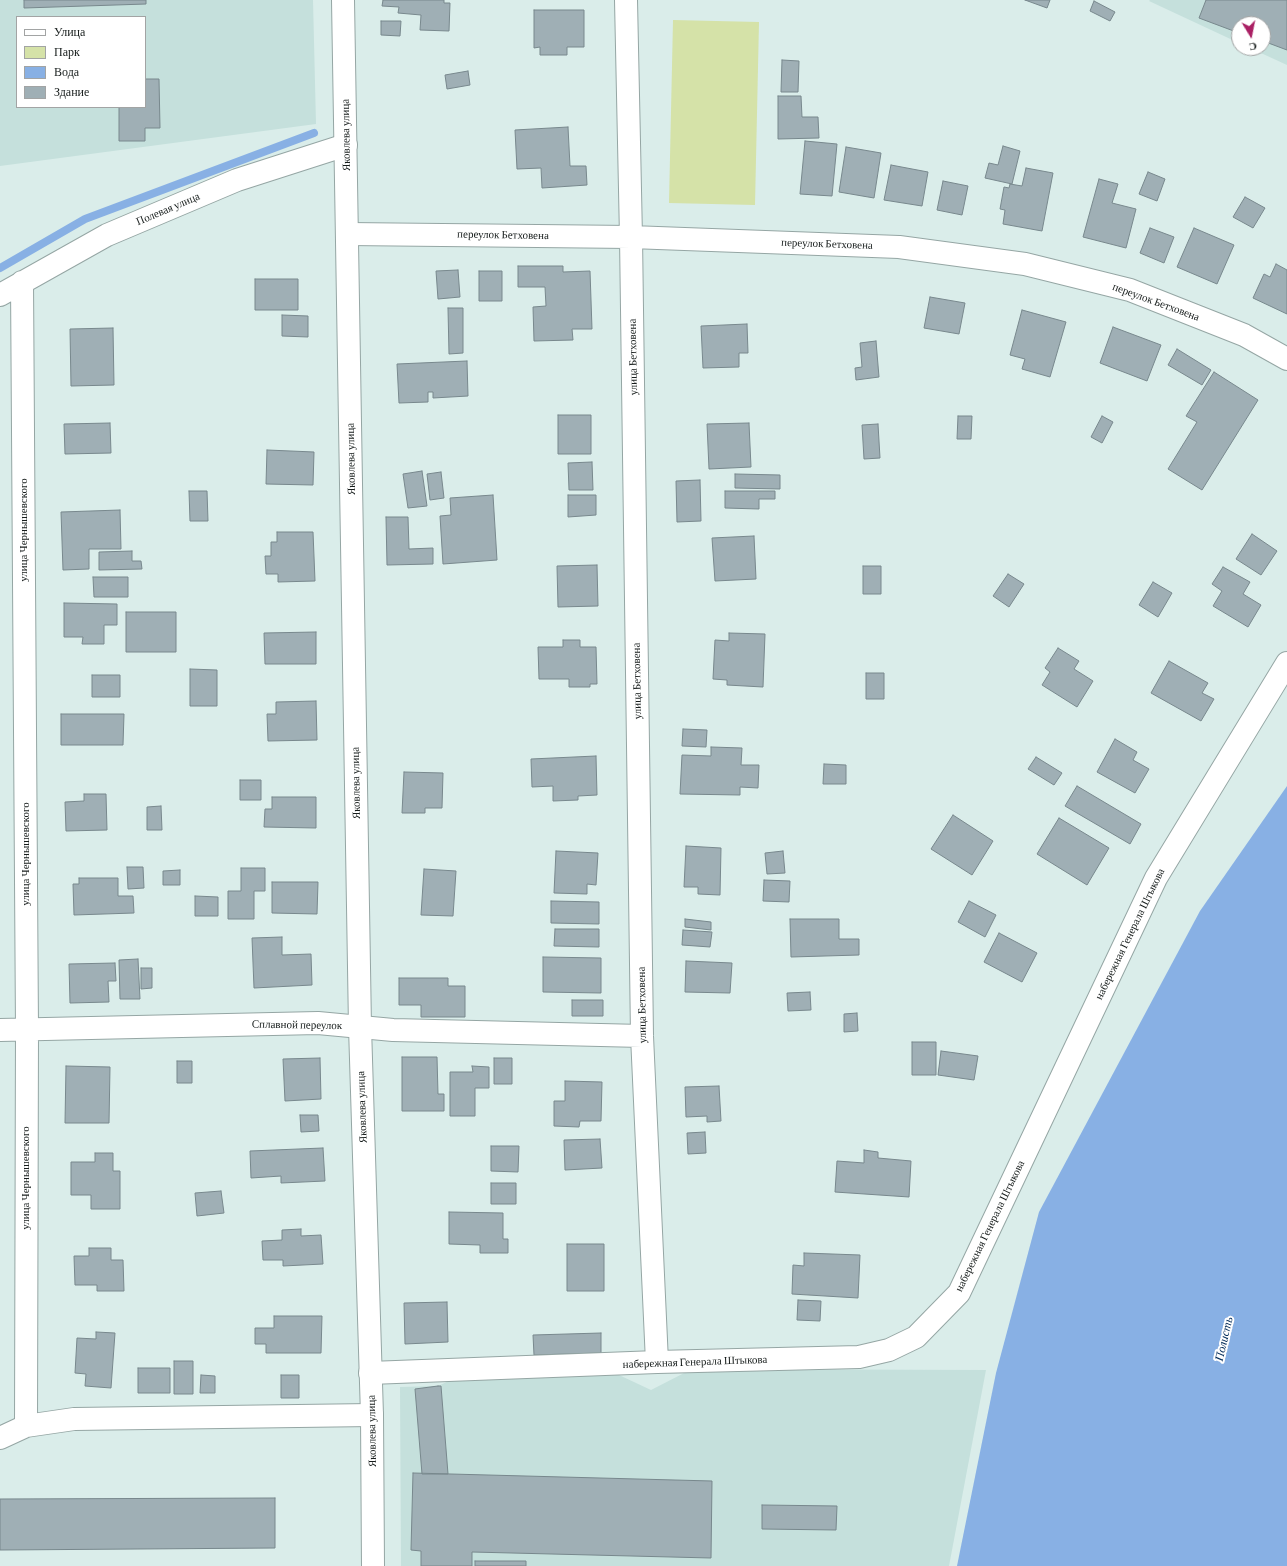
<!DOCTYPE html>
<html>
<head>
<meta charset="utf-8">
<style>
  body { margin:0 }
  #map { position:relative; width:1287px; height:1566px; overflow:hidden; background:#daedea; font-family:"Crimson Pro",serif }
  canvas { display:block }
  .legend { position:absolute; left:16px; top:16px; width:130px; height:92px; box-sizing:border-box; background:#fff; border:1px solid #a2a4a4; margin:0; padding:5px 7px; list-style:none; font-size:12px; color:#161c1b }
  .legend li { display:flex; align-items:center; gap:8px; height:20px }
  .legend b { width:20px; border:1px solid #a2a4a4 }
  .north { position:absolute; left:1231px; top:16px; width:40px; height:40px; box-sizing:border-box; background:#fff; border:1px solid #a2a4a4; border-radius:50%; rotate:170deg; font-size:11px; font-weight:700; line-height:16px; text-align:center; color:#161c1b }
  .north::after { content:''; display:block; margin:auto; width:14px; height:18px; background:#aa2064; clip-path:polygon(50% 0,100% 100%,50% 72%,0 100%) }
</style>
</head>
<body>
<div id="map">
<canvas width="1287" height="1566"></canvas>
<ul class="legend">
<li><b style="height:5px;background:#fff"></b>Улица</li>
<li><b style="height:11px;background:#d5e2a8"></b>Парк</li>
<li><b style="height:11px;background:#88b0e4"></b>Вода</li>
<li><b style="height:11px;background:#9fafb5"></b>Здание</li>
</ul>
<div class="north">С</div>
</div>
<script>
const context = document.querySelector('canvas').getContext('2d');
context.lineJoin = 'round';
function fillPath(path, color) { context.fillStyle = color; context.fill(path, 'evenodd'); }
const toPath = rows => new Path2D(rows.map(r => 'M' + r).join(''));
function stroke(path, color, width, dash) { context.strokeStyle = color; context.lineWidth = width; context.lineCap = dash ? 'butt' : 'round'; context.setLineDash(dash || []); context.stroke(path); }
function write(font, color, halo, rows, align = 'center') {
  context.font = font + ' "Crimson Pro",serif'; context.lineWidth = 4; context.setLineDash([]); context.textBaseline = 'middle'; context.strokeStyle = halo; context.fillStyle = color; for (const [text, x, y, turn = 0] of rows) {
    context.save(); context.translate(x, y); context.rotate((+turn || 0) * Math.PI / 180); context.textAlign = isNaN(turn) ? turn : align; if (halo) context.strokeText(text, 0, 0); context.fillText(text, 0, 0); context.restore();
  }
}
fillPath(toPath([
  [0,0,313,0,316,124,0,166],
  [17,17,145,17,145,107,17,107],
  [1150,0,1287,0,1287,65,1250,48,1263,48,1263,24,1239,24,1239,43,1149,1],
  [692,1369,986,1370,949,1566,401,1566,400,1387,438,1386,451,1380,619,1375,651,1390]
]), '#c5e0dc');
fillPath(toPath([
  [673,20,759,22,755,205,669,203]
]), '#d5e2a8');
fillPath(toPath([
  [1287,786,1287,1566,957,1566,996,1373,1039,1212,1200,911]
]), '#88b0e4');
stroke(toPath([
  [0,268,85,219,314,133]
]), '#88b0e4', 8);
const building = toPath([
  [24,0,146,0,146,4,24,8,24,0],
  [383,0,444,0,444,3,450,3,449,31,420,30,421,15,398,13,399,7,382,6,383,0],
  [1025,0,1050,0,1047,8,1025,0],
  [1206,0,1287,0,1287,50,1263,41,1263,24,1239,24,1239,33,1199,18,1206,0],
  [1094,1,1115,12,1110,21,1090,11,1094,1],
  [534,10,584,10,584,47,567,47,567,55,540,55,540,47,534,48,534,10],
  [381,21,401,21,400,36,381,35,381,21],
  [782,60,799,61,798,92,781,92,782,60],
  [468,71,470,85,447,89,445,75,468,71],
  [145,79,159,79,160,128,145,128,145,141,119,141,119,107,145,107,145,79],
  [778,96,801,96,802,117,818,117,819,138,778,139,778,96],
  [568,127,570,166,586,166,587,185,542,188,541,168,517,169,515,130,568,127],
  [805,141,837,144,832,196,800,194,805,141],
  [1003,146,1020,151,1012,184,985,178,989,163,998,165,1003,146],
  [846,147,881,153,874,198,839,192,846,147],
  [891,165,928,172,922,206,884,200,891,165],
  [1026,168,1053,173,1042,231,1003,224,1005,210,1000,209,1004,187,1009,188,1010,184,1022,186,1026,168],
  [1148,172,1165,179,1157,201,1139,194,1148,172],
  [1099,179,1118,184,1112,203,1136,209,1126,248,1083,237,1099,179],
  [943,181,968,186,962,215,937,210,943,181],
  [1245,197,1265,208,1253,228,1233,217,1245,197],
  [1150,228,1174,237,1164,263,1140,253,1150,228],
  [1194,228,1234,245,1217,284,1177,267,1194,228],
  [1276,264,1287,270,1287,314,1253,298,1264,274,1270,277,1276,264],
  [518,266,563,266,563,272,590,271,592,329,572,329,573,340,534,341,533,307,546,306,545,287,518,287,518,266],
  [458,270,460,297,438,299,436,271,458,270],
  [479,271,502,271,502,301,479,301,479,271],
  [255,279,298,279,298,310,255,310,255,279],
  [930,297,965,303,959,334,924,328,930,297],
  [448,308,463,308,463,353,449,354,448,308],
  [1022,310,1066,322,1050,377,1022,369,1025,359,1010,355,1022,310],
  [282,315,308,316,308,337,282,336,282,315],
  [747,324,748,353,739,353,739,367,703,368,701,326,747,324],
  [1113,327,1161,345,1147,381,1100,363,1113,327],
  [113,328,114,385,71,386,70,329,113,328],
  [876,341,879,377,856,380,855,368,862,367,860,343,876,341],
  [1177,349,1211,370,1202,385,1168,365,1177,349],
  [467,361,468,396,433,398,433,392,428,392,428,402,399,403,397,364,467,361],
  [1214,372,1258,400,1202,490,1168,469,1197,422,1186,416,1214,372],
  [558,415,591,415,591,454,558,454,558,415],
  [958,416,972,416,971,439,957,439,958,416],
  [1102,416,1113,422,1102,443,1091,437,1102,416],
  [110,423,111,453,65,454,64,424,110,423],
  [749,423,751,467,709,469,707,424,749,423],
  [878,424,880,458,864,459,862,425,878,424],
  [267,450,314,452,313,485,266,484,267,450],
  [592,462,593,490,569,490,568,463,592,462],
  [422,471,427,506,408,508,403,474,422,471],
  [441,472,444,498,430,500,427,474,441,472],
  [735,474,780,475,780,489,735,488,735,474],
  [700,480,701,521,677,522,676,481,700,480],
  [189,491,207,491,208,521,190,521,189,491],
  [725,491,775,491,775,499,759,499,759,509,725,508,725,491],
  [493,495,497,560,443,564,440,516,451,515,450,498,493,495],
  [568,495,596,495,596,515,568,517,568,495],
  [120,510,121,549,89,549,89,569,63,570,61,512,120,510],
  [386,517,408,517,409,549,433,548,433,564,387,565,386,517],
  [277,532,313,532,315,581,278,582,278,574,266,574,265,556,271,556,271,542,277,542,277,532],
  [1252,534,1277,551,1261,575,1236,559,1252,534],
  [754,536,756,579,715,581,712,538,754,536],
  [132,551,132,561,141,561,142,569,99,570,99,552,132,551],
  [597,565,598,606,558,607,557,566,597,565],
  [863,566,881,566,881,594,863,594,863,566],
  [1223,567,1250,582,1243,594,1261,605,1248,627,1213,606,1222,591,1212,584,1223,567],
  [1008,574,1024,584,1009,607,993,596,1008,574],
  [93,577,128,577,128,597,94,597,93,577],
  [1153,582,1172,593,1158,617,1139,605,1153,582],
  [64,603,117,604,117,625,104,625,104,644,82,644,83,637,64,637,64,603],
  [126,612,176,612,176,652,126,652,126,612],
  [316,632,316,664,265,664,264,633,316,632],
  [729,633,765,634,763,687,727,685,727,680,713,679,715,640,729,641,729,633],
  [563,640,580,640,580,647,596,647,597,684,590,684,590,687,569,687,569,679,539,679,538,647,563,647,563,640],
  [1058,648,1079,661,1074,669,1093,681,1077,707,1042,685,1050,672,1045,668,1058,648],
  [1169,661,1208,683,1202,693,1214,699,1201,721,1151,693,1169,661],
  [190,669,217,670,217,706,190,706,190,669],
  [866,673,884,673,884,699,866,699,866,673],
  [92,675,120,675,120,697,92,697,92,675],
  [316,701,317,740,268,741,267,714,276,714,276,702,316,701],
  [61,714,124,714,123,745,61,745,61,714],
  [683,729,707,730,706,747,682,746,683,729],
  [1115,739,1137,752,1133,760,1149,769,1135,793,1097,772,1115,739],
  [711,747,742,748,741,765,759,765,758,788,740,787,740,795,680,794,682,755,711,756,711,747],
  [596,756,597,795,578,796,578,800,553,801,553,786,532,787,531,759,596,756],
  [1036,757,1062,773,1054,785,1028,769,1036,757],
  [824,764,846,765,846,784,823,784,824,764],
  [404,772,443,773,442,808,425,808,425,813,402,813,404,772],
  [240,780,261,780,261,800,240,800,240,780],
  [1077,786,1141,824,1130,844,1065,806,1077,786],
  [84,794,106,794,107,830,66,831,65,802,84,801,84,794],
  [272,797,316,797,316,828,264,827,265,809,272,809,272,797],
  [161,806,162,830,147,830,147,807,161,806],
  [953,815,993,841,972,875,931,849,953,815],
  [1059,818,1109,848,1087,885,1037,854,1059,818],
  [686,846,721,848,720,895,698,894,698,887,684,887,686,846],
  [556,851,598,853,596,885,587,884,587,894,554,893,556,851],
  [783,851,785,873,767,874,765,853,783,851],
  [127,867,143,867,144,888,128,889,127,867],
  [241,868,265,868,265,891,254,891,254,919,228,919,228,891,241,891,241,868],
  [424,869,456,871,453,916,421,915,424,869],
  [180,870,180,885,163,885,163,871,180,870],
  [79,878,118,878,118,896,133,896,134,913,74,915,73,884,79,884,79,878],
  [764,880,790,881,789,902,763,901,764,880],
  [272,882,318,882,317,914,272,913,272,882],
  [195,896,218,897,218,916,195,916,195,896],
  [551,901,599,902,599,924,551,923,551,901],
  [969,901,996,915,985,937,958,922,969,901],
  [685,919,711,922,711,930,685,927,685,919],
  [790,919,839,919,839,939,859,939,859,955,791,957,790,919],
  [555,929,599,929,599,947,554,946,555,929],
  [683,930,712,932,710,947,682,945,683,930],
  [999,933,1037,953,1022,982,984,962,999,933],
  [282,937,282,955,311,954,312,985,254,988,252,938,282,937],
  [543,957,601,958,601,993,543,992,543,957],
  [138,959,140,999,120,999,119,960,138,959],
  [686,961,732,963,730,993,685,992,686,961],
  [115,963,116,981,108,981,109,1002,70,1003,69,964,115,963],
  [141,968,152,968,152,988,141,989,141,968],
  [399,978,448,978,448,986,465,986,465,1017,421,1017,421,1005,399,1005,399,978],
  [810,992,811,1010,788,1011,787,993,810,992],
  [572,1000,603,1000,603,1016,572,1016,572,1000],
  [857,1013,858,1031,844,1032,844,1014,857,1013],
  [912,1042,936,1042,936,1075,912,1075,912,1042],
  [941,1051,978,1056,974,1080,938,1075,941,1051],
  [402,1057,437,1057,438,1094,444,1094,444,1111,402,1111,402,1057],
  [320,1058,321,1099,285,1101,283,1059,320,1058],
  [494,1058,512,1058,512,1084,494,1084,494,1058],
  [177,1061,192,1061,192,1083,177,1083,177,1061],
  [66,1066,110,1067,109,1123,65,1123,66,1066],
  [472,1066,489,1067,489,1088,475,1088,475,1116,450,1116,450,1072,473,1072,472,1066],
  [565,1081,602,1082,601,1121,580,1121,579,1127,554,1126,554,1101,565,1101,565,1081],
  [719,1086,721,1121,707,1122,707,1116,686,1117,685,1087,719,1086],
  [300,1115,318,1115,319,1131,301,1132,300,1115],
  [705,1132,706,1153,688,1154,687,1133,705,1132],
  [600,1139,602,1168,565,1170,564,1140,600,1139],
  [491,1146,519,1146,518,1172,491,1171,491,1146],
  [323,1148,325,1181,281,1183,281,1176,251,1178,250,1151,323,1148],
  [864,1150,878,1152,878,1158,911,1161,909,1197,835,1192,837,1161,864,1163,864,1150],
  [95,1153,113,1153,113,1171,120,1171,120,1209,91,1209,91,1195,71,1195,71,1162,95,1162,95,1153],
  [491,1183,516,1183,516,1204,491,1204,491,1183],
  [221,1191,224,1213,197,1216,195,1193,221,1191],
  [449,1212,503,1213,503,1239,508,1239,508,1253,480,1253,480,1245,449,1244,449,1212],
  [301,1229,301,1236,321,1235,323,1264,283,1266,283,1260,263,1260,262,1241,282,1240,282,1230,301,1229],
  [567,1244,604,1244,604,1291,567,1291,567,1244],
  [89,1248,111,1248,111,1260,123,1260,124,1291,97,1291,97,1285,75,1285,74,1256,89,1256,89,1248],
  [804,1253,860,1255,858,1298,792,1294,793,1265,804,1266,804,1253],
  [798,1300,821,1301,820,1321,797,1320,798,1300],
  [447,1302,448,1342,405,1344,404,1303,447,1302],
  [274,1316,322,1316,321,1353,266,1353,266,1344,255,1344,255,1328,274,1328,274,1316],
  [96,1332,115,1333,111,1388,85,1386,86,1374,75,1373,77,1338,96,1339,96,1332],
  [601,1333,601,1353,534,1355,533,1335,601,1333],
  [174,1361,193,1361,193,1394,174,1394,174,1361],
  [138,1368,170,1368,170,1393,138,1393,138,1368],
  [201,1375,215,1376,215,1393,200,1393,201,1375],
  [281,1375,299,1375,299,1398,281,1398,281,1375],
  [438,1386,441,1386,448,1474,422,1474,415,1389,438,1386],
  [413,1473,712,1481,711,1558,472,1552,472,1566,421,1566,421,1551,411,1550,413,1473],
  [275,1498,275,1548,0,1550,0,1499,275,1498],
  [762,1505,837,1506,836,1530,762,1529,762,1505],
  [475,1561,526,1561,526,1566,475,1566,475,1561]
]);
fillPath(building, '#9fafb5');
stroke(building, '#78888d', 1);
const minor = toPath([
  [626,0,631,237,642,1036,657,1362],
  [348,234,631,237,899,247,1025,264,1130,290,1244,335,1287,359],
  [22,282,27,1030,26,1426],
  [0,295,107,235,237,180,346,145],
  [0,1030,318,1023,393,1030,642,1036],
  [370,1373,657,1362,859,1357,889,1350,916,1337,959,1293,1156,878,1287,663],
  [0,1438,26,1426,74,1419,372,1415]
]);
const tertiary = toPath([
  [343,0,360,1027,372,1415,373,1566]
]);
stroke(minor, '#95a6a4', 24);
stroke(tertiary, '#95a6a4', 24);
stroke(minor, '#fff', 22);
stroke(tertiary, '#fff', 22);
write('11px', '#161c1b', '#fff', [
  ["Яковлева улица",346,135,-91],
  ["Полевая улица",168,209,-23],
  ["переулок Бетховена",503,235,1],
  ["переулок Бетховена",827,244,2],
  ["переулок Бетховена",1156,302,20],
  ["улица Бетховена",633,357,-91],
  ["Яковлева улица",351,459,-91],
  ["улица Чернышевского",24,530,-90],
  ["улица Бетховена",637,681,-91],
  ["Яковлева улица",356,783,-91],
  ["улица Чернышевского",26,854,-90],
  ["набережная Генерала Штыкова",1130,934,-64],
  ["улица Бетховена",642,1005,-91],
  ["Сплавной переулок",297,1025,1],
  ["Яковлева улица",362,1107,-92],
  ["улица Чернышевского",26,1178,-90],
  ["набережная Генерала Штыкова",990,1226,-64],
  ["набережная Генерала Штыкова",695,1362,-2],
  ["Яковлева улица",372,1431,-91]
]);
write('italic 12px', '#002a58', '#fff', [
  ["Полисть",1224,1339,-77]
]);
</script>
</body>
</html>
